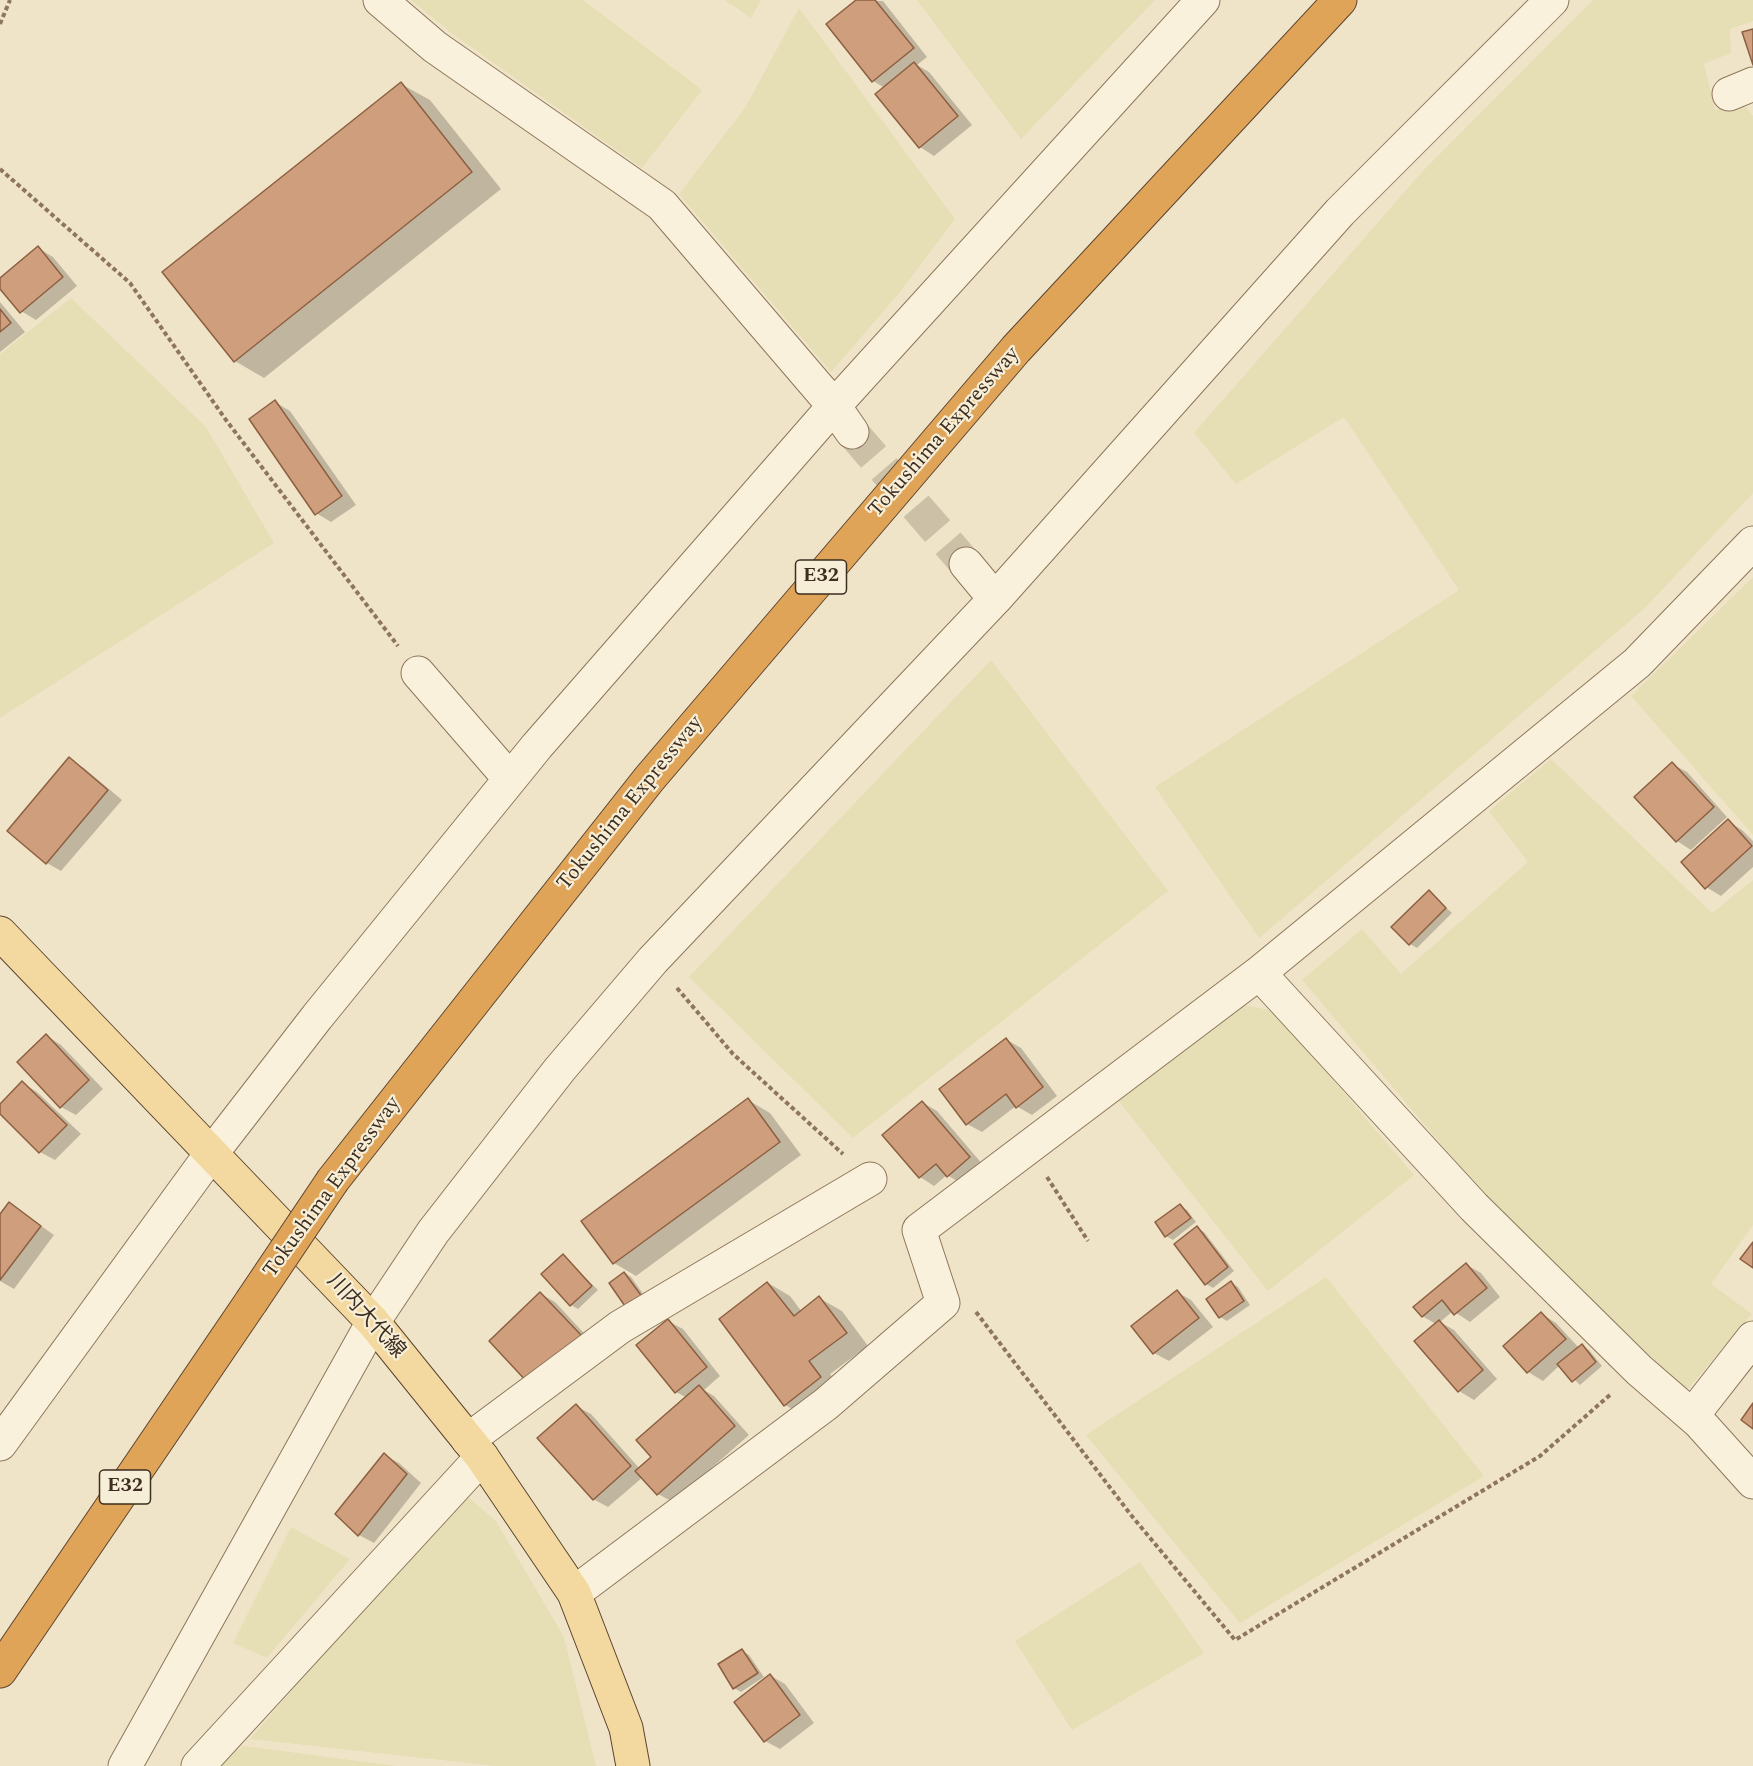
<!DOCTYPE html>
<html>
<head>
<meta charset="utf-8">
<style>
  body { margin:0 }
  canvas { display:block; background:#f0e4c8 }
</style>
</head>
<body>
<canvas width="1753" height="1766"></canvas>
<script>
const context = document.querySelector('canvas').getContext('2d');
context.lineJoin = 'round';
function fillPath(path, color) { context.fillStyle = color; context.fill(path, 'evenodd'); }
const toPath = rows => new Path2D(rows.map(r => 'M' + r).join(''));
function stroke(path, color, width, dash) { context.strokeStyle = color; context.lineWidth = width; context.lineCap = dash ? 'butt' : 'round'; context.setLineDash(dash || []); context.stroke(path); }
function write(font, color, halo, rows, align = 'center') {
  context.font = font + ' Spectral,"Noto Sans JP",serif'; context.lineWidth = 4.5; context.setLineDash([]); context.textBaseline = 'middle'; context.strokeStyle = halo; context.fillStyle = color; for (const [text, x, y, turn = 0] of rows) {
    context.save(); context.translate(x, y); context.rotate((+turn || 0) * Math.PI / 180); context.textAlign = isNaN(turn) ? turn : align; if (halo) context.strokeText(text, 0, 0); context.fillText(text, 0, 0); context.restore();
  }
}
fillPath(toPath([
  [411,0,583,0,702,90,642,168,450,32],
  [725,0,761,0,751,18],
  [917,0,1155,0,1021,139],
  [1593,0,1753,0,1753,21,1730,29,1731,53,1704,64,1715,110,1743,103,1753,116,1753,493,1644,609,1259,938,1155,787,1459,590,1344,417,1236,484,1194,433,1421,173],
  [799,8,955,219,900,292,831,372,679,194,745,108],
  [71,298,206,427,274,543,0,718,0,354],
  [1753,577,1753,835,1631,696],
  [991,660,1168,891,853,1138,689,977],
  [1551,759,1712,913,1753,880,1753,1225,1711,1284,1752,1314,1687,1390,1508,1223,1302,980,1362,929,1401,974,1528,862,1489,811],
  [1244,1005,1274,1011,1414,1175,1268,1291,1118,1100],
  [1326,1277,1484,1476,1240,1623,1086,1435],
  [463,1493,496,1521,564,1637,596,1766,496,1766,250,1739],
  [291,1527,350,1559,267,1658,233,1643],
  [1140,1562,1204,1653,1072,1730,1015,1641],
  [244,1746,396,1766,213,1766]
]), '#e6deb5');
fillPath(toPath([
  [859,0,883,1,927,57,917,65,929,72,972,125,934,156,920,147,885,88,873,81],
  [401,84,430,100,501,189,264,378,235,361],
  [38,248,53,257,77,286,36,320,21,311,0,286,0,280],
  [0,302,25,332,0,352],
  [275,402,290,411,356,505,331,522,316,513],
  [69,759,84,768,122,800,61,871,47,863],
  [1672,764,1687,772,1727,817,1691,850,1677,841],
  [1728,821,1742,830,1753,841,1753,867,1721,896,1706,887],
  [1429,892,1452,913,1417,948,1410,944],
  [47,1036,61,1045,103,1089,76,1115,61,1107],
  [1007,1040,1021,1048,1057,1096,1032,1115,1016,1106,982,1132,967,1124],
  [23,1083,37,1092,81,1134,55,1160,40,1152,0,1112,0,1106],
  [748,1100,770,1113,801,1155,636,1276,614,1263],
  [922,1102,937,1111,984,1166,962,1184,947,1175,934,1186,920,1177],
  [10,1204,54,1235,14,1289,0,1281,0,1217],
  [1180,1206,1187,1210,1196,1222,1173,1240,1166,1236],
  [1197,1228,1204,1232,1234,1271,1213,1288,1206,1284],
  [563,1256,598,1290,578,1309,571,1305],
  [1467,1265,1481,1273,1500,1297,1470,1322,1453,1311,1440,1322,1454,1330,1497,1379,1474,1400,1459,1391,1416,1341,1436,1324,1422,1316],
  [625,1273,631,1277,649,1302,628,1308],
  [768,1283,790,1296,802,1312,819,1298,842,1311,868,1346,830,1374,842,1390,807,1417,785,1405],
  [1232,1283,1238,1287,1250,1305,1227,1321,1220,1317],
  [1177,1292,1191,1300,1213,1327,1169,1361,1154,1353],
  [541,1294,555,1302,594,1344,491,1341],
  [1542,1314,1556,1323,1579,1348,1582,1346,1589,1350,1602,1366,1580,1385,1560,1365,1543,1381,1528,1372],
  [668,1321,683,1329,720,1376,704,1390,714,1396,749,1435,673,1502,658,1494,643,1477,608,1507,593,1499,576,1406,591,1414,640,1469,653,1457,687,1398,676,1392],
  [384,1455,399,1463,421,1483,374,1543,359,1535,337,1514],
  [742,1651,749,1655,764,1677,741,1692,734,1688],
  [771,1676,785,1684,814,1723,780,1749,765,1741]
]), '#0003');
const building = toPath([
  [856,0,875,0,914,48,872,82,826,24,856,0],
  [1753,29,1753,65,1742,32,1753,29],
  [914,62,958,116,919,148,875,94,914,62],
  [401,82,472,172,234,362,162,272,401,82],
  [38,246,63,277,20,313,0,289,0,278,38,246],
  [0,309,11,323,0,332,0,309],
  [275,400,342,496,315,515,249,419,275,400],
  [69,757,108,790,46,864,7,831,69,757],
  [1672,762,1714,807,1676,842,1634,797,1672,762],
  [1728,819,1752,846,1705,889,1681,862,1728,819],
  [1429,890,1446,908,1409,945,1391,927,1429,890],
  [46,1034,89,1080,60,1108,17,1062,46,1034],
  [1006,1038,1043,1087,1016,1108,1006,1094,966,1125,939,1089,1006,1038],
  [22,1081,67,1125,39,1153,0,1114,0,1104,22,1081],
  [748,1098,780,1142,613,1264,581,1221,748,1098],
  [922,1101,970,1157,947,1177,936,1164,919,1178,882,1135,922,1101],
  [9,1202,41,1226,0,1280,0,1214,9,1202],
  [1180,1204,1191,1218,1165,1237,1155,1222,1180,1204],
  [1197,1226,1228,1267,1205,1285,1174,1244,1197,1226],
  [1753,1242,1753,1268,1740,1259,1753,1242],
  [563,1254,592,1286,570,1306,541,1274,563,1254],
  [1466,1263,1487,1288,1454,1315,1442,1300,1422,1317,1413,1307,1466,1263],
  [624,1272,643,1298,627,1309,609,1283,624,1272],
  [1231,1281,1244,1301,1219,1318,1206,1299,1231,1281],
  [767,1282,794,1316,819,1296,847,1333,809,1361,821,1377,784,1406,719,1319,767,1282],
  [1177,1290,1199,1318,1153,1354,1131,1326,1177,1290],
  [540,1292,581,1335,529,1384,489,1341,540,1292],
  [1541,1312,1566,1339,1527,1373,1503,1346,1541,1312],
  [668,1319,707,1367,675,1393,636,1345,668,1319],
  [1439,1320,1483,1370,1458,1392,1414,1341,1439,1320],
  [1582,1344,1596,1362,1572,1382,1557,1364,1582,1344],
  [699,1385,735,1426,657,1495,635,1471,651,1457,636,1440,699,1385],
  [1753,1403,1753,1429,1741,1420,1753,1403],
  [576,1404,631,1466,593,1500,537,1438,576,1404],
  [384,1453,407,1474,358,1536,335,1514,384,1453],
  [742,1649,758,1673,733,1689,718,1664,742,1649],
  [770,1674,800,1715,764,1742,734,1702,770,1674]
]);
fillPath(building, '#cf9f7d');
stroke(building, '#8d5f41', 1.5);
stroke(toPath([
  [852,432,966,564]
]), '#ccc0a6', 33, [33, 16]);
const minor = toPath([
  [380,0,435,47,662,205,834,406,852,432],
  [1729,94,1753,84],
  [966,564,995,599],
  [418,673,510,779],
  [1259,973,1474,1207,1639,1370,1699,1422,1753,1482],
  [1692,1416,1753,1338],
  [468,1440,620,1327,870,1179],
  [0,1444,211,1154,317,1017,537,746,834,406,1203,0],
  [574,1593,826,1404,943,1303,919,1230,1259,973,1637,663,1753,543],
  [125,1766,373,1322,433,1232,560,1069,653,960,995,599,1340,212,1552,0],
  [198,1766,482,1457]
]);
const major = toPath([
  [0,933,373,1322,482,1457,574,1593,626,1728,633,1766]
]);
const highway = toPath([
  [333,1180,649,779,1016,349,1340,0],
  [0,1671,251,1302]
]);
stroke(minor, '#8d765c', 35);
stroke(major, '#5b4430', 35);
stroke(highway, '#5b4430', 35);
stroke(toPath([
  [0,24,10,0],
  [0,169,130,283,226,420,398,646],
  [677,988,733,1054,843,1154],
  [1047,1177,1088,1241],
  [976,1312,1131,1515,1235,1640,1540,1456,1611,1394]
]), '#8d765c', 4, [4.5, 3]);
stroke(minor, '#faf1dc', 33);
stroke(major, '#f3d9a0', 33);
stroke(highway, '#e0a458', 33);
const highwayBridge = toPath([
  [251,1302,333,1180]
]);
stroke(highwayBridge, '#5b4430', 35, []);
stroke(highwayBridge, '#e0a458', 33);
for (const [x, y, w] of [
  [821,577,51],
  [125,1487,51]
]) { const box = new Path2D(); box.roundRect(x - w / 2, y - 17, w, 34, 4.5); context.fillStyle = '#f7eed8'; context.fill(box); stroke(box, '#3d2e20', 1.5); }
write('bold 20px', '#3d2e20', null, [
  ["E32",821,577],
  ["E32",125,1487]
]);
write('21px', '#3d2e20', '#f7eed8', [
  ["Tokushima Expressway",945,433,-49],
  ["Tokushima Expressway",631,804,-51],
  ["Tokushima Expressway",333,1188,-54],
  ["川内大代線",365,1317,48]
]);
</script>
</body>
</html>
